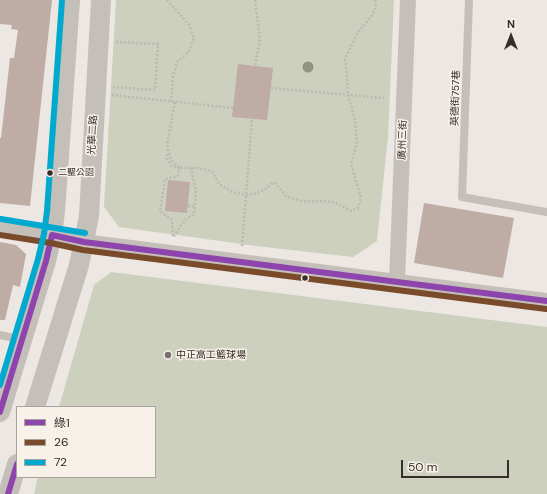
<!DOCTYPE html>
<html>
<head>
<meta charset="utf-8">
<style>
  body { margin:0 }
  #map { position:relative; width:547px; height:494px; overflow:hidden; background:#ece7e2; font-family:"DM Sans","Noto Sans TC",sans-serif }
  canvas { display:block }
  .legend { position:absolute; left:16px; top:406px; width:140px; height:72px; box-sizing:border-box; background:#f8f1ea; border:1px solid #aaa39d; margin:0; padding:5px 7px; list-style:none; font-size:12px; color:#352d29 }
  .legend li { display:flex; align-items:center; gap:8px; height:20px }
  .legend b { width:20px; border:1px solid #aaa39d }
  .north { position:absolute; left:491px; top:16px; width:40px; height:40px; -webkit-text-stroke:3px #f8f1ea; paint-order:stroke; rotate:0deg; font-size:11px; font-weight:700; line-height:16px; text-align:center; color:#352d29 }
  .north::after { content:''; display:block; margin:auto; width:14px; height:18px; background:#352d29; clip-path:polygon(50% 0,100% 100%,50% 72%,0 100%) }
  .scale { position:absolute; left:401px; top:460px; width:108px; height:18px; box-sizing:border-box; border:2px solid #352d29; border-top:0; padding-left:5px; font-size:12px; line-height:14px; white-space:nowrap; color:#352d29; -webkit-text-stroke:3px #f8f1ea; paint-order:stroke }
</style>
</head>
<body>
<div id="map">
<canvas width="547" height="494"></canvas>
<ul class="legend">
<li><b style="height:5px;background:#8e44ad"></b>綠1</li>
<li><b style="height:5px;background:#7a4b2a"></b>26</li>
<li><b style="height:5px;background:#00a9ce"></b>72</li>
</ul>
<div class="north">N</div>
<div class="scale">50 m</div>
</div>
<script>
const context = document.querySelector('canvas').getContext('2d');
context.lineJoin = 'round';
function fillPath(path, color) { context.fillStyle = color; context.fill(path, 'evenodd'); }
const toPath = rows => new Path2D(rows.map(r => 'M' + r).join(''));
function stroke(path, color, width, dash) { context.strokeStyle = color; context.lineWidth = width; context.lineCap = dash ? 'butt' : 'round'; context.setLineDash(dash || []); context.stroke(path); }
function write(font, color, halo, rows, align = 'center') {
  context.font = font + ' "DM Sans","Noto Sans TC",sans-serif'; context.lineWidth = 3; context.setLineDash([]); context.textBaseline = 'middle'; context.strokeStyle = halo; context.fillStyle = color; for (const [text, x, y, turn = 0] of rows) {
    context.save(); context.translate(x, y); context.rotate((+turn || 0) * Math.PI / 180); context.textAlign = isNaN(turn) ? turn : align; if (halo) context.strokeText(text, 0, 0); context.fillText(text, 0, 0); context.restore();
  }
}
fillPath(toPath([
  [116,0,394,0,388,137,377,241,353,257,256,246,119,227,104,207],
  [111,272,547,327,547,494,34,494,38,477,155,477,155,407,59,407,94,285]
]), '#cdd0bd');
fillPath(toPath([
  [0,0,52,0,30,206,0,203,0,138,1,138,10,58,14,58,18,30,11,29,12,25,0,24],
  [238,64,273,68,267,120,232,117],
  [168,180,190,182,187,213,165,211],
  [424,203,514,218,503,278,414,263],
  [0,242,16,245,26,254,20,287,13,285,5,320,0,320]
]), '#beaca5');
stroke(toPath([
  [167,0,189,25,194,38,189,52,178,61,173,75,171,101],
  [255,0,260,39,255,66],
  [113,87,155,90,158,44,115,42],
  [271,88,384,98],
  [112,95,233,108],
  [175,102,167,145,171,160,179,168,197,168,212,171,219,184,232,192,246,195,257,193,267,188,271,184,275,183,286,196,302,201,323,201,336,203,351,211,358,208,361,198,351,164,357,143,355,120,348,95,347,76,345,59,358,32,372,16,376,6,375,0],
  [167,154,167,159,171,166,179,168,178,176,165,179,160,211,172,220,173,237,185,220,194,214,196,192,191,168],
  [188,206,195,207],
  [242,246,252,119]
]), '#beb8b3', 2.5, [2, 2]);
stroke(toPath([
  [469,0,462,197,547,212],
  [0,335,22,340]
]), '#c5bfba', 8);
stroke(toPath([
  [0,227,52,235,84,242,547,301],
  [397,281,408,0]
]), '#c5bfba', 16);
stroke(toPath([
  [35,407,79,265,89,216,101,0],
  [0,412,46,261,52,235,55,212,70,0],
  [8,494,17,464]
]), '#c5bfba', 20);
stroke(toPath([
  [0,412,46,261,52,235,84,242,547,301],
  [8,494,17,464]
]), '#8e44ad', 6);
stroke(toPath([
  [0,235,51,243,83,250,546,309]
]), '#7a4b2a', 6);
stroke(toPath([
  [1,219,85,233],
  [0,385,38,259,44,234,47,211,62,0]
]), '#00a9ce', 6);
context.fillStyle = '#919580';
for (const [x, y] of [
  [308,67]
]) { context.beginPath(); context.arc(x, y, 5.5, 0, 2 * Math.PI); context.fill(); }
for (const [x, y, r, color] of [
  [50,173,3.5,"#352d29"],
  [305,278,3.5,"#352d29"],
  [168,355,4,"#756e6a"]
]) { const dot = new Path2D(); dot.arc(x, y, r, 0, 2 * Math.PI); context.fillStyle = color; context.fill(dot); stroke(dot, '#f8f1ea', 1.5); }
write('9px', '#352d29', '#f8f1ea', [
  ["二聖公園",58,173]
], 'left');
write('10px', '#352d29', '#f8f1ea', [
  ["英德街757巷",456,98,-88],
  ["光華二路",93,135,-87],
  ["廣州三街",403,140,-88]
]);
write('10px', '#352d29', '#f8f1ea', [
  ["中正高工籃球場",176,355]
], 'left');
</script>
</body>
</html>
